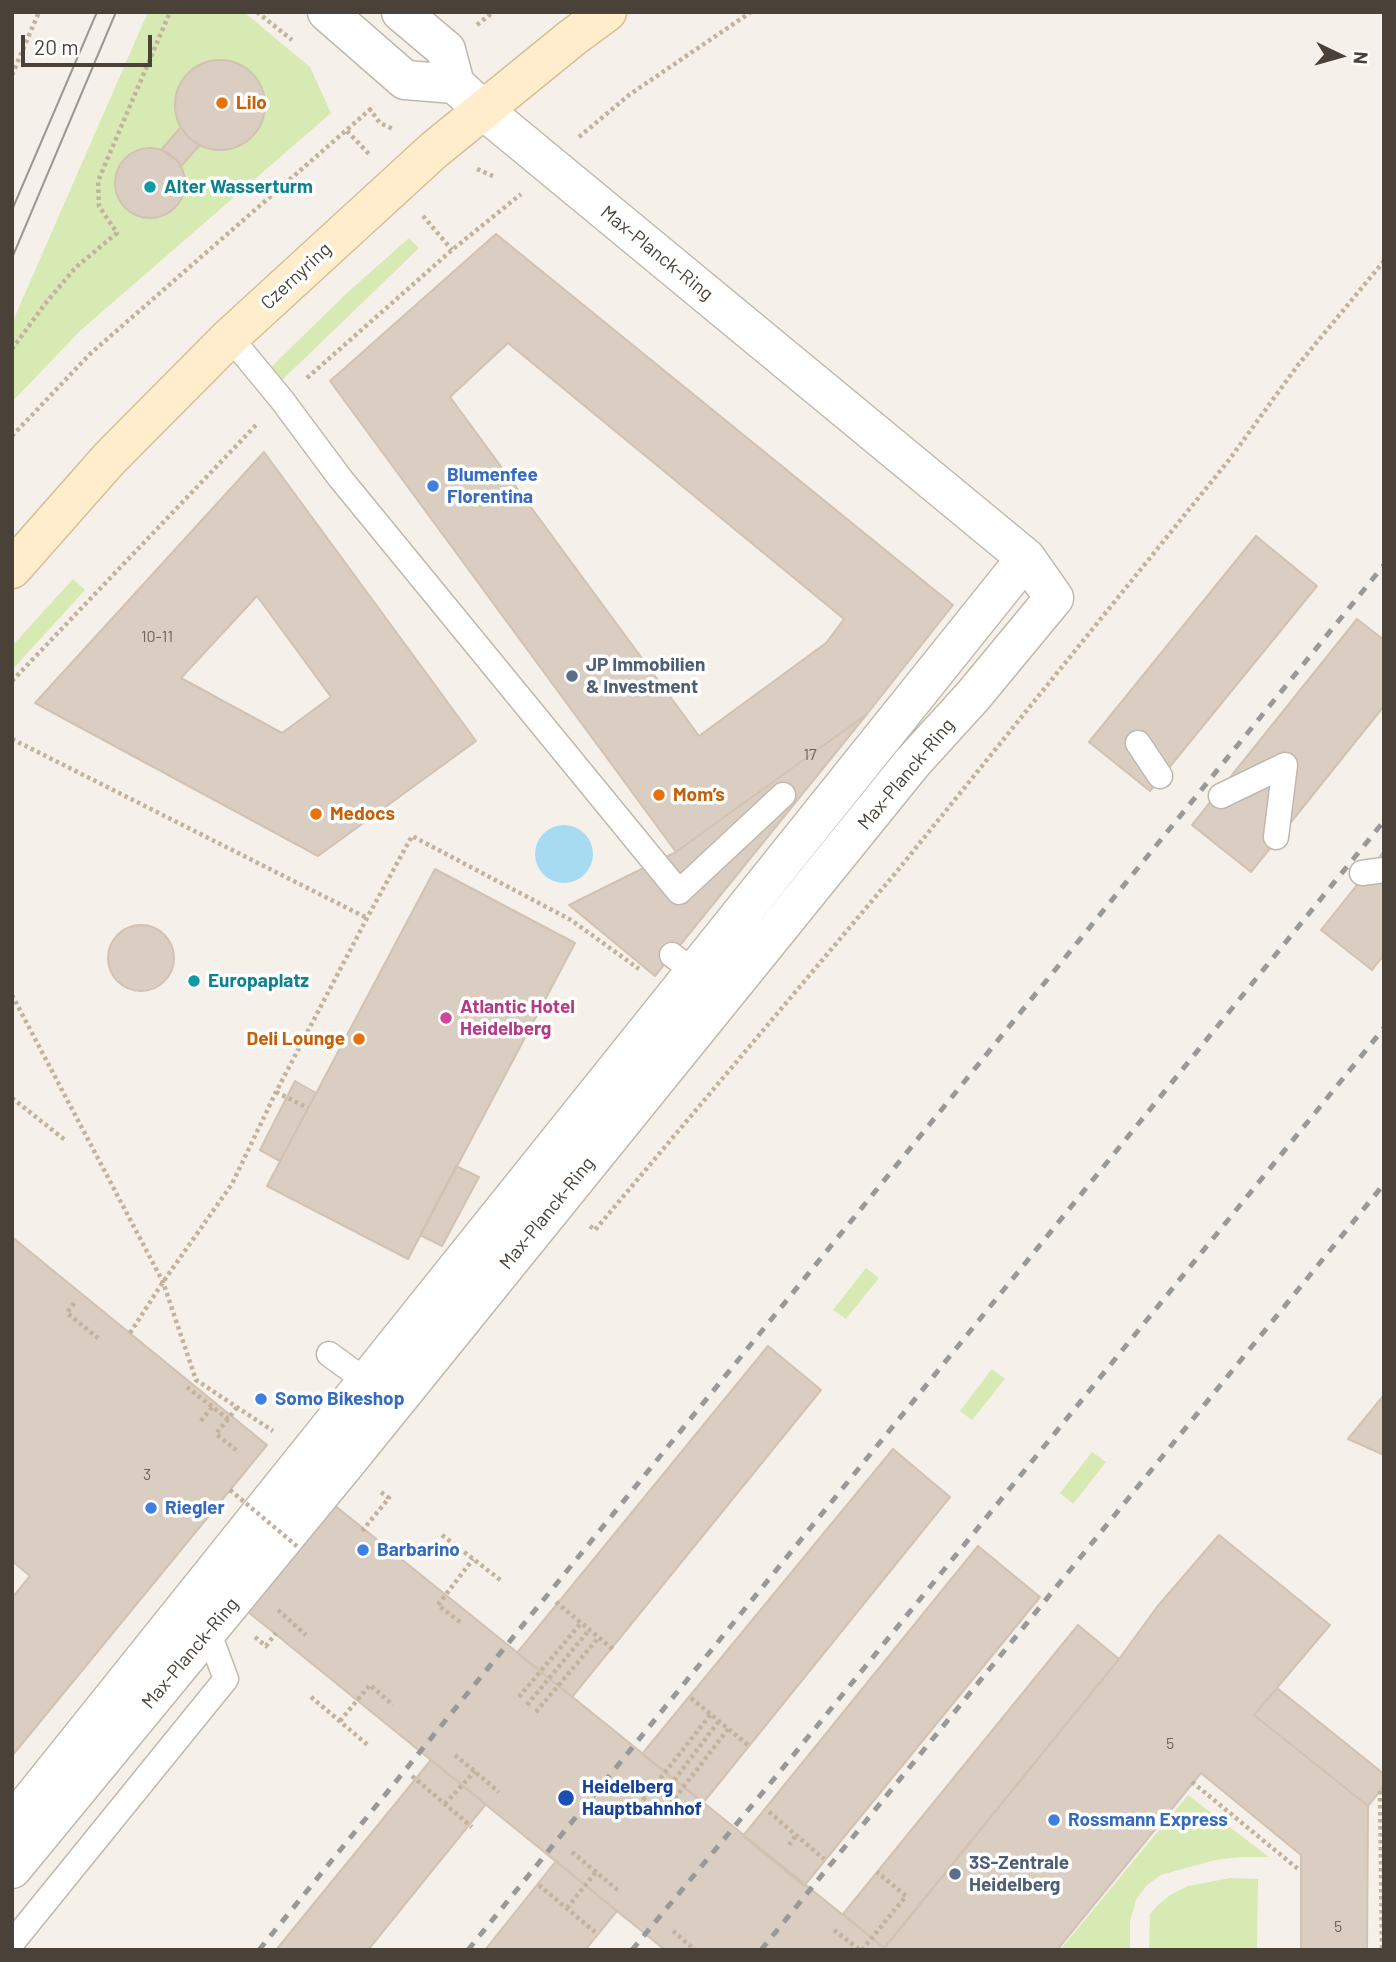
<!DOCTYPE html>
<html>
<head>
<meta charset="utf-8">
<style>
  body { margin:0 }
  #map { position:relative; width:1396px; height:1962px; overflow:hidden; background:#f5f1ea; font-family:Barlow,sans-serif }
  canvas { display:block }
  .frame { position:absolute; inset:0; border:14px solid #4a4138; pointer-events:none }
  .north { position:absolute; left:1305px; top:21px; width:70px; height:70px; -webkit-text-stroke:5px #fff; paint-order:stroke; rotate:95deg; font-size:19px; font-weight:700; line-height:28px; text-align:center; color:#4a4138 }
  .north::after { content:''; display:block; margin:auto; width:24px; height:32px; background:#4a4138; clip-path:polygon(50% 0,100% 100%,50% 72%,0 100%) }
  .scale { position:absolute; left:21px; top:35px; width:131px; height:32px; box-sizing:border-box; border:4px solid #4a4138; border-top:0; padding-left:9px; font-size:21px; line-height:24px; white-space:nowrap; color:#4a4138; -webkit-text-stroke:5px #fff; paint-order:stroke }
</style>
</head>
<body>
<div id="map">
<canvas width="1396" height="1962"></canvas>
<div class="frame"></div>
<div class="north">N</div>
<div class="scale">20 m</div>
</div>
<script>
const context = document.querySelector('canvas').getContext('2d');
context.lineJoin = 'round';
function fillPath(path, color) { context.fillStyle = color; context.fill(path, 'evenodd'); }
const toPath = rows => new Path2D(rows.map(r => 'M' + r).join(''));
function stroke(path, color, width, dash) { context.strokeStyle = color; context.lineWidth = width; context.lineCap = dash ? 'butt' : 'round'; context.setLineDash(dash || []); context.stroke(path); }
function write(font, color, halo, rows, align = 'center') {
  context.font = font + ' Barlow,sans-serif'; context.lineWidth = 7; context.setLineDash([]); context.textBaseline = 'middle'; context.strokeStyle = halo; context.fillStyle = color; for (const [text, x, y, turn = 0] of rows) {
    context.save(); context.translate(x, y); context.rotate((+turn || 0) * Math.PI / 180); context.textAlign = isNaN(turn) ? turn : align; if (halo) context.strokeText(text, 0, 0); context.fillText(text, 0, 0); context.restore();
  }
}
fillPath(toPath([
  [148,12,244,12,310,67,331,113,80,331,12,402,12,323],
  [409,238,419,248,276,386,264,374,348,292],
  [73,579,85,590,12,670,12,646],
  [866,1268,879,1278,846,1319,833,1310],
  [992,1369,1005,1379,972,1420,960,1411],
  [1092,1452,1106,1462,1073,1504,1060,1493],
  [1188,1795,1269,1857,1240,1857,1215,1860,1161,1875,1147,1885,1136,1900,1130,1921,1130,1950,1060,1950],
  [1230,1878,1258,1879,1257,1950,1149,1950,1150,1914,1157,1906,1170,1895,1188,1886]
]), '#d7eab3');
fillPath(toPath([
  '535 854a29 29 0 1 1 58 0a29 29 0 1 1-58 0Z'
]), '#a6dbf2');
const building = toPath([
  '175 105a45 45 0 1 1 90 0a45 45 0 1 1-90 0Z',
  [181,127,189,138,200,145,181,166,178,161,161,150,181,127],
  '115 183a35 35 0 1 1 70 0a35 35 0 1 1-70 0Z',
  [496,234,953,605,867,714,676,852,330,381,496,234],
  [508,343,844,619,826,643,699,736,450,397,508,343],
  [264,452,476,741,318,856,35,703,264,452],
  [257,596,331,697,282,733,181,678,257,596],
  [1256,536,1317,586,1150,791,1089,742,1256,536],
  [1357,619,1384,640,1384,706,1251,872,1192,825,1357,619],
  [867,714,655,976,569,905,676,852,867,714],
  [1384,851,1384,955,1372,970,1321,930,1384,851],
  [435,869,575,943,408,1259,267,1186,435,869],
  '108 958a33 33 0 1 1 66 0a33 33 0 1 1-66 0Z',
  [295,1081,316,1093,280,1161,260,1150,295,1081],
  [456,1166,479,1177,442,1246,420,1235,456,1166],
  [12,1237,267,1445,12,1756,12,1598,30,1576,12,1561,12,1237],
  [768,1346,821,1390,572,1697,517,1653,768,1346],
  [1384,1395,1384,1455,1348,1439,1384,1395],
  [893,1449,950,1497,703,1803,642,1754,893,1449],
  [333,1504,884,1948,883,1950,665,1950,247,1611,333,1504],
  [1219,1535,1330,1625,1254,1715,1368,1806,1367,1950,1301,1950,1301,1855,1201,1773,1057,1950,883,1950,1119,1659,1157,1607,1219,1535],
  [978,1546,1040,1597,804,1886,743,1836,978,1546],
  [1078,1625,1119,1659,884,1948,843,1914,1078,1625],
  [1277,1688,1384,1774,1384,1786,1368,1806,1254,1715,1277,1688],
  [431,1760,486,1804,368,1950,276,1950,431,1760],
  [556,1861,617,1911,585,1950,485,1950,556,1861]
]);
fillPath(building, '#dacec2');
stroke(building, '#d2c2b2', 2);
const lane = toPath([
  [230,337,282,400,340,478,679,892,783,795],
  [1138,743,1160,776],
  [1221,796,1285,765,1276,837],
  [1362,873,1384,870],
  [672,955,696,973],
  [329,1354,367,1382],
  [12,1943,226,1679,208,1631]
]);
const street = toPath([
  [327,12,405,80,455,84],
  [12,1824,1026,558],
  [12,1869,346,1463,912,763,973,696,1054,598,1026,558,482,109,455,84,446,50,401,12]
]);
const secondary = toPath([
  [12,569,109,459,230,337,434,150,573,37,607,12]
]);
stroke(lane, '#c1b8ac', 27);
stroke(street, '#c1b8ac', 41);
stroke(secondary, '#d6bf9a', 41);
stroke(toPath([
  [257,12,292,40],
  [477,25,493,12],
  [12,75,39,12],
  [369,108,380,123,393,129],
  [347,131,369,154],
  [579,137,629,95,751,12],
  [477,169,495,177],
  [423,216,452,250],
  [12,349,45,304,76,267,117,233,99,206,98,181,170,12],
  [307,378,452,250,521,194],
  [12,436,90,354,374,106],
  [12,681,257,424],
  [12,739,367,918],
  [12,995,163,1282,196,1380,273,1431],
  [276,1092,308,1108],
  [12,1098,65,1140],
  [590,1226,595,1230,898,870,1229,460,1298,365,1384,261],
  [74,1303,67,1313,98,1338],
  [130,1333,163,1282,232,1184,276,1092,367,918,412,836,571,920,639,969],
  [187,1387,228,1419,237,1407],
  [228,1419,216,1434,236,1450],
  [201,1421,212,1407],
  [362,1531,389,1498,378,1490],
  [442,1535,503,1582],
  [556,1602,615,1651],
  [278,1610,306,1635],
  [460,1622,438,1605,473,1559],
  [255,1637,266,1646,276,1633],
  [311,1697,369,1746],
  [519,1697,581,1623],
  [691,1698,748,1745],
  [527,1705,589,1630],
  [536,1712,599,1637],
  [340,1721,370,1685,393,1705],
  [455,1755,499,1792],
  [412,1776,472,1827],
  [1192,1782,1298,1869],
  [1380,1791,1382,1950],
  [643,1800,711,1714],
  [445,1804,475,1771],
  [653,1808,719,1721],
  [769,1812,824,1859],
  [662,1815,728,1729],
  [789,1845,796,1835],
  [572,1852,620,1892],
  [539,1885,595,1932],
  [567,1908,596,1872],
  [834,1930,860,1950],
  [673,1931,695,1950],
  [862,1950,906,1896,877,1872]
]), '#c3b29d', 4.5, [3.5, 3.5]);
stroke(lane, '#fff', 24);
stroke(street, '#fff', 38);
stroke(secondary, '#ffedcb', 38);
stroke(toPath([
  [12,210,97,12],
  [12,258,116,12]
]), '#999', 2);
stroke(toPath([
  [259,1950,1384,565],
  [468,1950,1384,821],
  [632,1950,778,1774,1384,1028],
  [761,1950,1384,1184]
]), '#999', 5, [9, 9]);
stroke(toPath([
  [230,1490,298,1547]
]), '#c3b29d', 4.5, [3.5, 3.5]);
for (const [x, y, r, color] of [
  [222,103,7,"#e8710a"],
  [150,187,7,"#0f9aa8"],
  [433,486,7,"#3f7fe0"],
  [572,676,7,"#5c6f8a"],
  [659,795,7,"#e8710a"],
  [316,814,7,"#e8710a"],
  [194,981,7,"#0f9aa8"],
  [446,1018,7,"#d1479c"],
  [359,1039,7,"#e8710a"],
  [261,1399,7,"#3f7fe0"],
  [151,1508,7,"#3f7fe0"],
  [363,1550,7,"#3f7fe0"],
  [566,1798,9,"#1a4fb4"],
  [1054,1820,7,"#3f7fe0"],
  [955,1874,7,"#5c6f8a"]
]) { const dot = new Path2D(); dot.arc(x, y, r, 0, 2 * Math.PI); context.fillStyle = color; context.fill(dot); stroke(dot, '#fff', 2.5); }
write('16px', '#6e645a', null, [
  ["10-11",157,637],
  ["17",810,755],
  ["3",147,1475],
  ["5",1170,1744],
  ["5",1338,1927]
]);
write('bold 19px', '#c56008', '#fff', [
  ["Lilo",236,103],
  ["Mom’s",673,795],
  ["Medocs",330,814],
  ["Deli Lounge",345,1039,"right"]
], 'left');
write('bold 19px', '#0d838f', '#fff', [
  ["Alter Wasserturm",164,187],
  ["Europaplatz",208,981]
], 'left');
write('19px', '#4a4138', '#fff', [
  ["Max-Planck-Ring",657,253,39],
  ["Czernyring",296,276,-43],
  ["Max-Planck-Ring",906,774,-50],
  ["Max-Planck-Ring",547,1213,-51],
  ["Max-Planck-Ring",190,1653,-50]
]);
write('bold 19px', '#366cbe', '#fff', [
  ["Blumenfee",447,475],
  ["Florentina",447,497],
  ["Somo Bikeshop",275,1399],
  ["Riegler",165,1508],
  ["Barbarino",377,1550],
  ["Rossmann Express",1068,1820]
], 'left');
write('bold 19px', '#4e5e75', '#fff', [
  ["JP Immobilien",586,665],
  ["& Investment",586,687],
  ["3S-Zentrale",969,1863],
  ["Heidelberg",969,1885]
], 'left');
write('bold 19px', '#b23c85', '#fff', [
  ["Atlantic Hotel",460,1007],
  ["Heidelberg",460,1029]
], 'left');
write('bold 19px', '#164399', '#fff', [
  ["Heidelberg",582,1787],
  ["Hauptbahnhof",582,1809]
], 'left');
</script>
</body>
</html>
